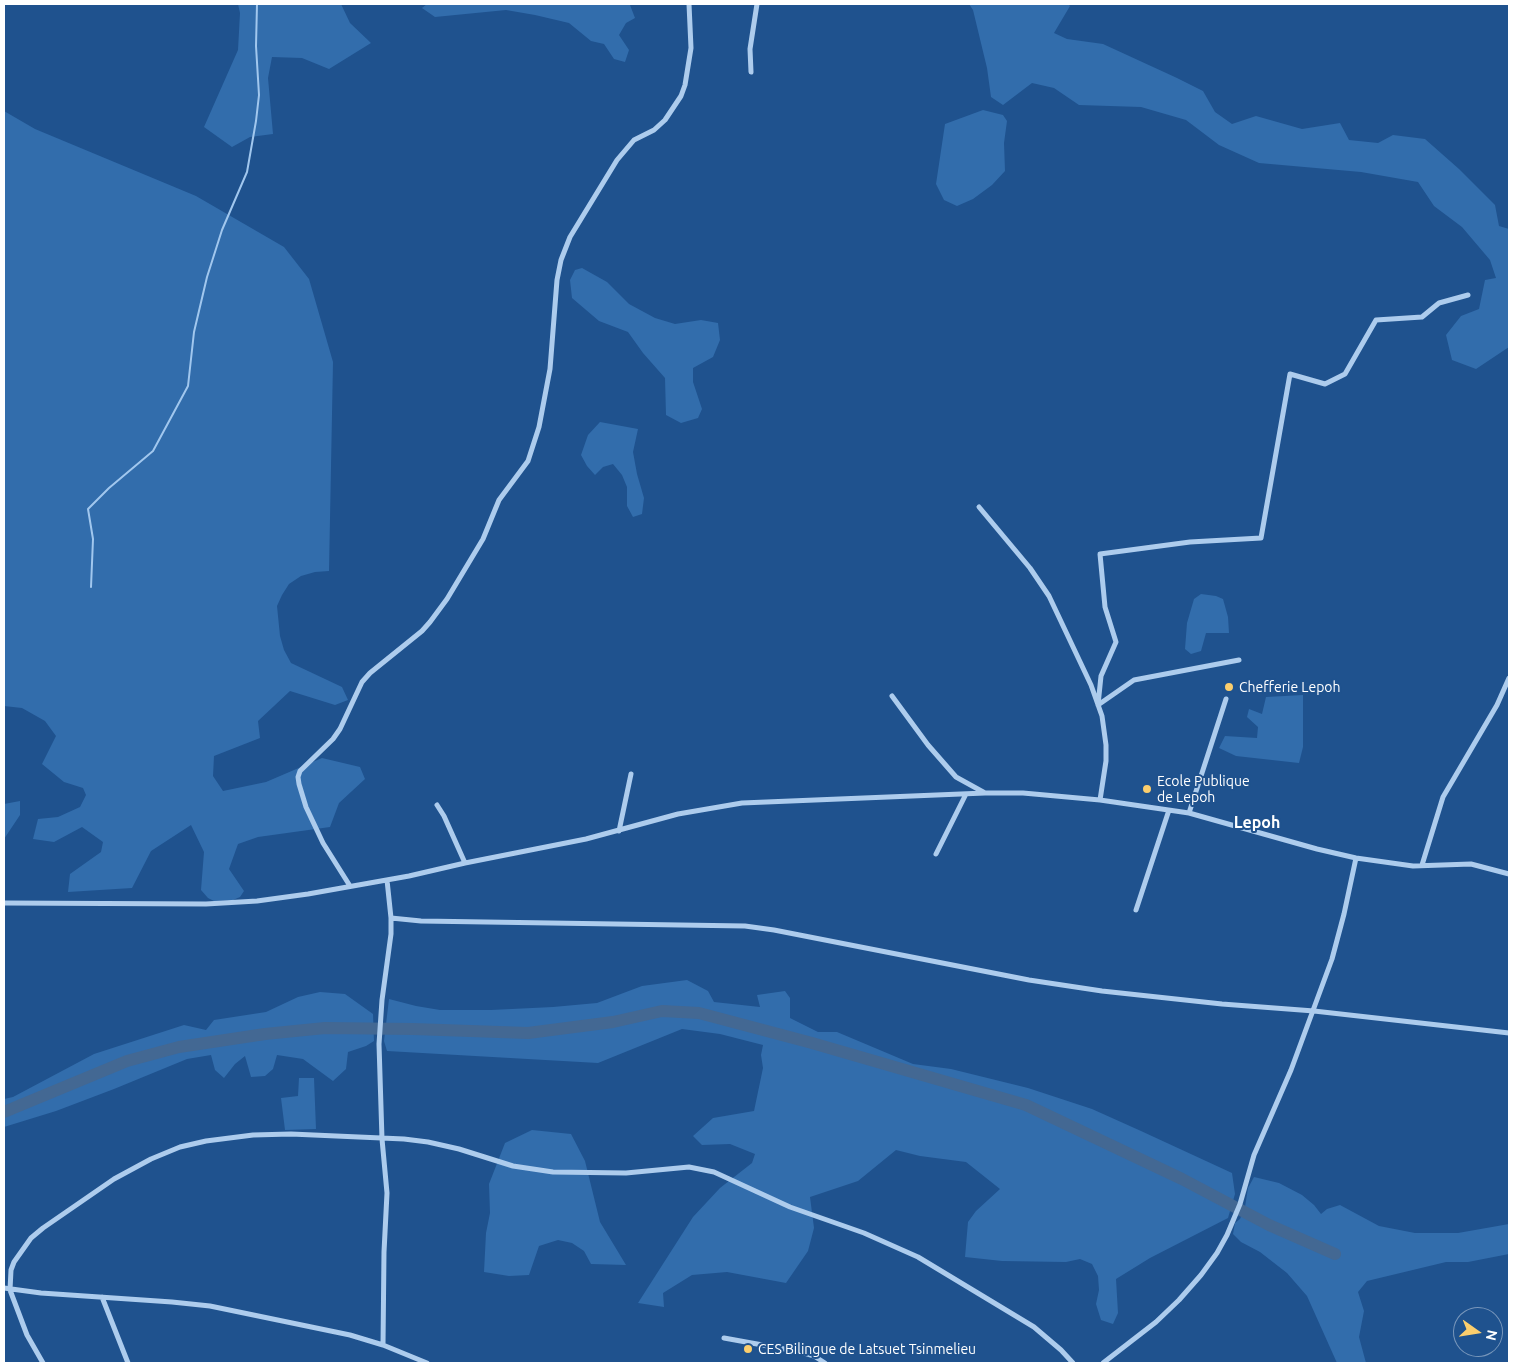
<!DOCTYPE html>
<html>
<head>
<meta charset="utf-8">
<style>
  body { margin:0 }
  #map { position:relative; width:1513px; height:1367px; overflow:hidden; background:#1f528e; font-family:Ubuntu,sans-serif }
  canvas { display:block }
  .frame { position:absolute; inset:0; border:5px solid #fff; pointer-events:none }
  .north { position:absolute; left:1453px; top:1307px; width:50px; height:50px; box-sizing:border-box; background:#1f528e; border:1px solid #7997bb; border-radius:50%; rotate:103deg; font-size:14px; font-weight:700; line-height:20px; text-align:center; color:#fff }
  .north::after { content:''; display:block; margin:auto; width:18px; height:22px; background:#fbce6d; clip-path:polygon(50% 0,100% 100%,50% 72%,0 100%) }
</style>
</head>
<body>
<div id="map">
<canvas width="1513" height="1367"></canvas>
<div class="frame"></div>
<div class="north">N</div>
</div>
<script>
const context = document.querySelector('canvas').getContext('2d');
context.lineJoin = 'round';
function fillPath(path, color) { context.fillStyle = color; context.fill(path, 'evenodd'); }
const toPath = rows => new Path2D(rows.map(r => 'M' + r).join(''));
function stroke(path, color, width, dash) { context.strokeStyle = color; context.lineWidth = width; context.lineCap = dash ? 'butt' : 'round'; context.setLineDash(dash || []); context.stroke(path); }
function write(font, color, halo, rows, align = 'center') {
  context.font = font + ' Ubuntu,sans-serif'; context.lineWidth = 4; context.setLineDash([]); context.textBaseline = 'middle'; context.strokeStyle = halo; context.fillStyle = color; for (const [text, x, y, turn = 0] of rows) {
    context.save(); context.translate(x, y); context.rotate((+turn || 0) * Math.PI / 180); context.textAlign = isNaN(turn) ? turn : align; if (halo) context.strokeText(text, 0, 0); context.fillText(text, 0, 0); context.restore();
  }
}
fillPath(toPath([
  [238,4,341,4,350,23,371,43,329,69,302,58,272,57,268,78,273,134,250,137,232,147,204,127,238,50,240,13],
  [427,4,627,4,630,5,635,18,626,23,619,35,629,50,625,62,614,59,604,44,591,41,569,23,535,15,506,10,435,17,422,8],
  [969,4,1027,5,1068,4,1070,6,1054,33,1067,39,1103,44,1177,78,1203,91,1215,112,1232,124,1256,116,1302,129,1340,123,1349,140,1378,143,1393,135,1425,139,1459,169,1495,205,1499,226,1509,229,1509,347,1476,369,1452,360,1446,335,1461,316,1479,309,1485,280,1496,278,1490,260,1462,227,1434,206,1418,182,1361,172,1259,163,1219,145,1186,120,1141,107,1079,105,1054,88,1032,83,1003,105,991,97,987,68,973,10],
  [983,110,1003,115,1007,121,1004,143,1005,171,992,185,973,199,957,206,944,200,936,184,945,124],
  [4,111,35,129,196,196,284,247,309,279,333,362,329,571,315,572,301,576,289,584,282,595,277,606,280,636,284,650,291,663,342,687,348,700,335,705,290,691,258,721,260,738,214,756,213,776,223,791,266,782,322,758,360,767,365,779,339,803,330,827,258,837,238,844,229,869,244,891,240,897,233,900,214,901,208,898,201,890,204,852,191,825,151,851,132,888,68,892,70,874,101,852,103,842,82,827,54,842,33,839,38,819,58,817,80,807,86,795,83,788,64,782,42,764,56,736,45,721,22,708,4,706],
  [582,268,607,282,629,304,655,318,675,324,701,320,718,323,720,340,713,357,693,368,693,382,702,409,698,418,681,423,666,415,665,378,643,353,628,332,599,321,572,298,570,280,575,270],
  [600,422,638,429,633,452,637,474,644,498,642,514,633,517,627,506,627,487,622,475,613,464,603,467,595,475,587,466,581,455,588,435],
  [1201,594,1216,596,1223,599,1228,617,1229,633,1206,633,1201,651,1191,654,1185,649,1187,623,1194,599],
  [1303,695,1303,747,1299,763,1236,756,1219,748,1225,736,1257,738,1258,727,1247,717,1249,709,1262,714,1266,697],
  [20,801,20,815,4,839,4,804],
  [687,980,708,991,714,1002,760,1007,757,995,785,991,790,998,790,1018,818,1032,837,1032,913,1064,951,1069,1028,1088,1092,1109,1141,1131,1232,1173,1235,1194,1228,1218,1150,1258,1116,1279,1118,1313,1113,1324,1101,1320,1096,1304,1099,1290,1098,1276,1092,1264,1080,1259,1066,1262,1002,1261,965,1257,968,1222,976,1211,1000,1189,966,1162,920,1156,896,1150,858,1181,810,1197,814,1228,808,1251,786,1283,727,1272,692,1275,663,1293,664,1307,638,1303,693,1217,720,1188,752,1163,755,1154,730,1144,702,1145,693,1136,713,1118,754,1111,763,1068,761,1055,763,1045,720,1034,682,1029,598,1063,387,1051,384,1041,389,999,416,1006,440,1010,491,1010,553,1007,597,1003,642,986],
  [320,992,345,994,373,1014,374,1041,366,1046,348,1052,346,1069,333,1081,303,1059,277,1055,273,1069,265,1076,251,1077,245,1056,235,1064,224,1078,215,1070,211,1055,187,1059,114,1089,56,1111,4,1127,4,1099,13,1097,94,1054,184,1025,206,1030,214,1020,266,1012,298,997],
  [299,1078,314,1078,316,1129,285,1130,281,1098,298,1096],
  [532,1130,571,1134,585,1161,600,1222,626,1265,591,1264,584,1251,572,1243,558,1240,539,1246,529,1275,509,1276,484,1272,486,1233,490,1213,489,1184,505,1143],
  [1254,1177,1279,1183,1302,1195,1314,1205,1321,1214,1327,1209,1340,1205,1379,1226,1415,1233,1458,1233,1509,1224,1509,1254,1468,1262,1446,1262,1367,1281,1358,1292,1364,1311,1359,1337,1366,1363,1337,1363,1307,1296,1287,1273,1260,1252,1241,1242,1233,1234,1235,1223,1240,1219,1245,1207,1248,1188]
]), '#326dac');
stroke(toPath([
  [91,587,93,539,88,509,109,488,153,451,188,386,194,332,207,277,222,230,247,172,256,121,259,95,256,46,257,4]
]), '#a1c7ee', 2);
stroke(toPath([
  [4,1112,127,1061,179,1047,265,1034,325,1028,413,1029,528,1033,613,1022,662,1011,699,1013,812,1043,1026,1105,1182,1179,1269,1225,1335,1254]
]), '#436893', 12);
stroke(toPath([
  [751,72,750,49,757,4],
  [979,507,1030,568,1049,596,1091,685,1102,716,1106,745,1106,761,1100,800],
  [1239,660,1134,680,1098,705,1101,676,1116,642,1105,607,1100,554,1190,542,1261,538,1290,374,1325,384,1345,374,1376,320,1422,317,1439,303,1468,295],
  [892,696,928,745,956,777,985,793],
  [437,805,444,816,465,863],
  [1189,813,1226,699],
  [619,831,631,774],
  [936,854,966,794],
  [1422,865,1443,797,1497,705,1509,678],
  [350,886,323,843,306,807,299,784,298,777,300,771,333,739,340,729,362,682,370,673,422,631,430,622,447,599,483,539,499,500,528,461,539,427,550,369,557,280,561,260,570,237,617,160,634,140,654,130,665,120,681,96,685,85,691,48,689,4],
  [4,903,206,904,257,901,308,894,409,876,465,863,586,839,678,814,742,803,985,793,1023,793,1100,800,1189,813,1317,849,1356,858,1413,866,1471,864,1509,874],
  [1136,910,1169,810],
  [391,918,421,921,745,926,774,930,1029,980,1102,991,1222,1004,1314,1011,1509,1033],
  [4,1288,41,1293,172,1302,210,1306,350,1335,383,1345,427,1363],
  [102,1297,128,1363],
  [724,1338,801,1352,814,1356,825,1363],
  [383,1345,384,1252,387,1193,382,1139,379,1044,382,1000,391,934,391,918,387,880],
  [43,1363,27,1335,10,1290,11,1270,14,1262,31,1238,43,1228,114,1179,151,1159,180,1147,206,1141,253,1135,291,1134,404,1139,428,1142,459,1149,513,1166,553,1172,626,1173,689,1167,714,1172,790,1207,864,1233,918,1257,1034,1327,1061,1350,1073,1363],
  [1103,1363,1156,1322,1179,1300,1201,1275,1217,1253,1227,1235,1240,1204,1254,1155,1291,1070,1332,959,1344,914,1356,858]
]), '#adcced', 5);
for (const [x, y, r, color] of [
  [1229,687,5,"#fbce6d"],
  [1147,789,5,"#fbce6d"],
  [748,1349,5,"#fbce6d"]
]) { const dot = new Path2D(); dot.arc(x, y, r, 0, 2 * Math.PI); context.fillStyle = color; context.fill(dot); stroke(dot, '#1f528e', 2); }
write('14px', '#fff', '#1f528e', [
  ["Chefferie Lepoh",1239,687],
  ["Ecole Publique",1157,781],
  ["de Lepoh",1157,797],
  ["CES Bilingue de Latsuet Tsinmelieu",758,1349]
], 'left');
write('bold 16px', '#fff', '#1f528e', [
  ["Lepoh",1257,823]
]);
</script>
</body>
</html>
